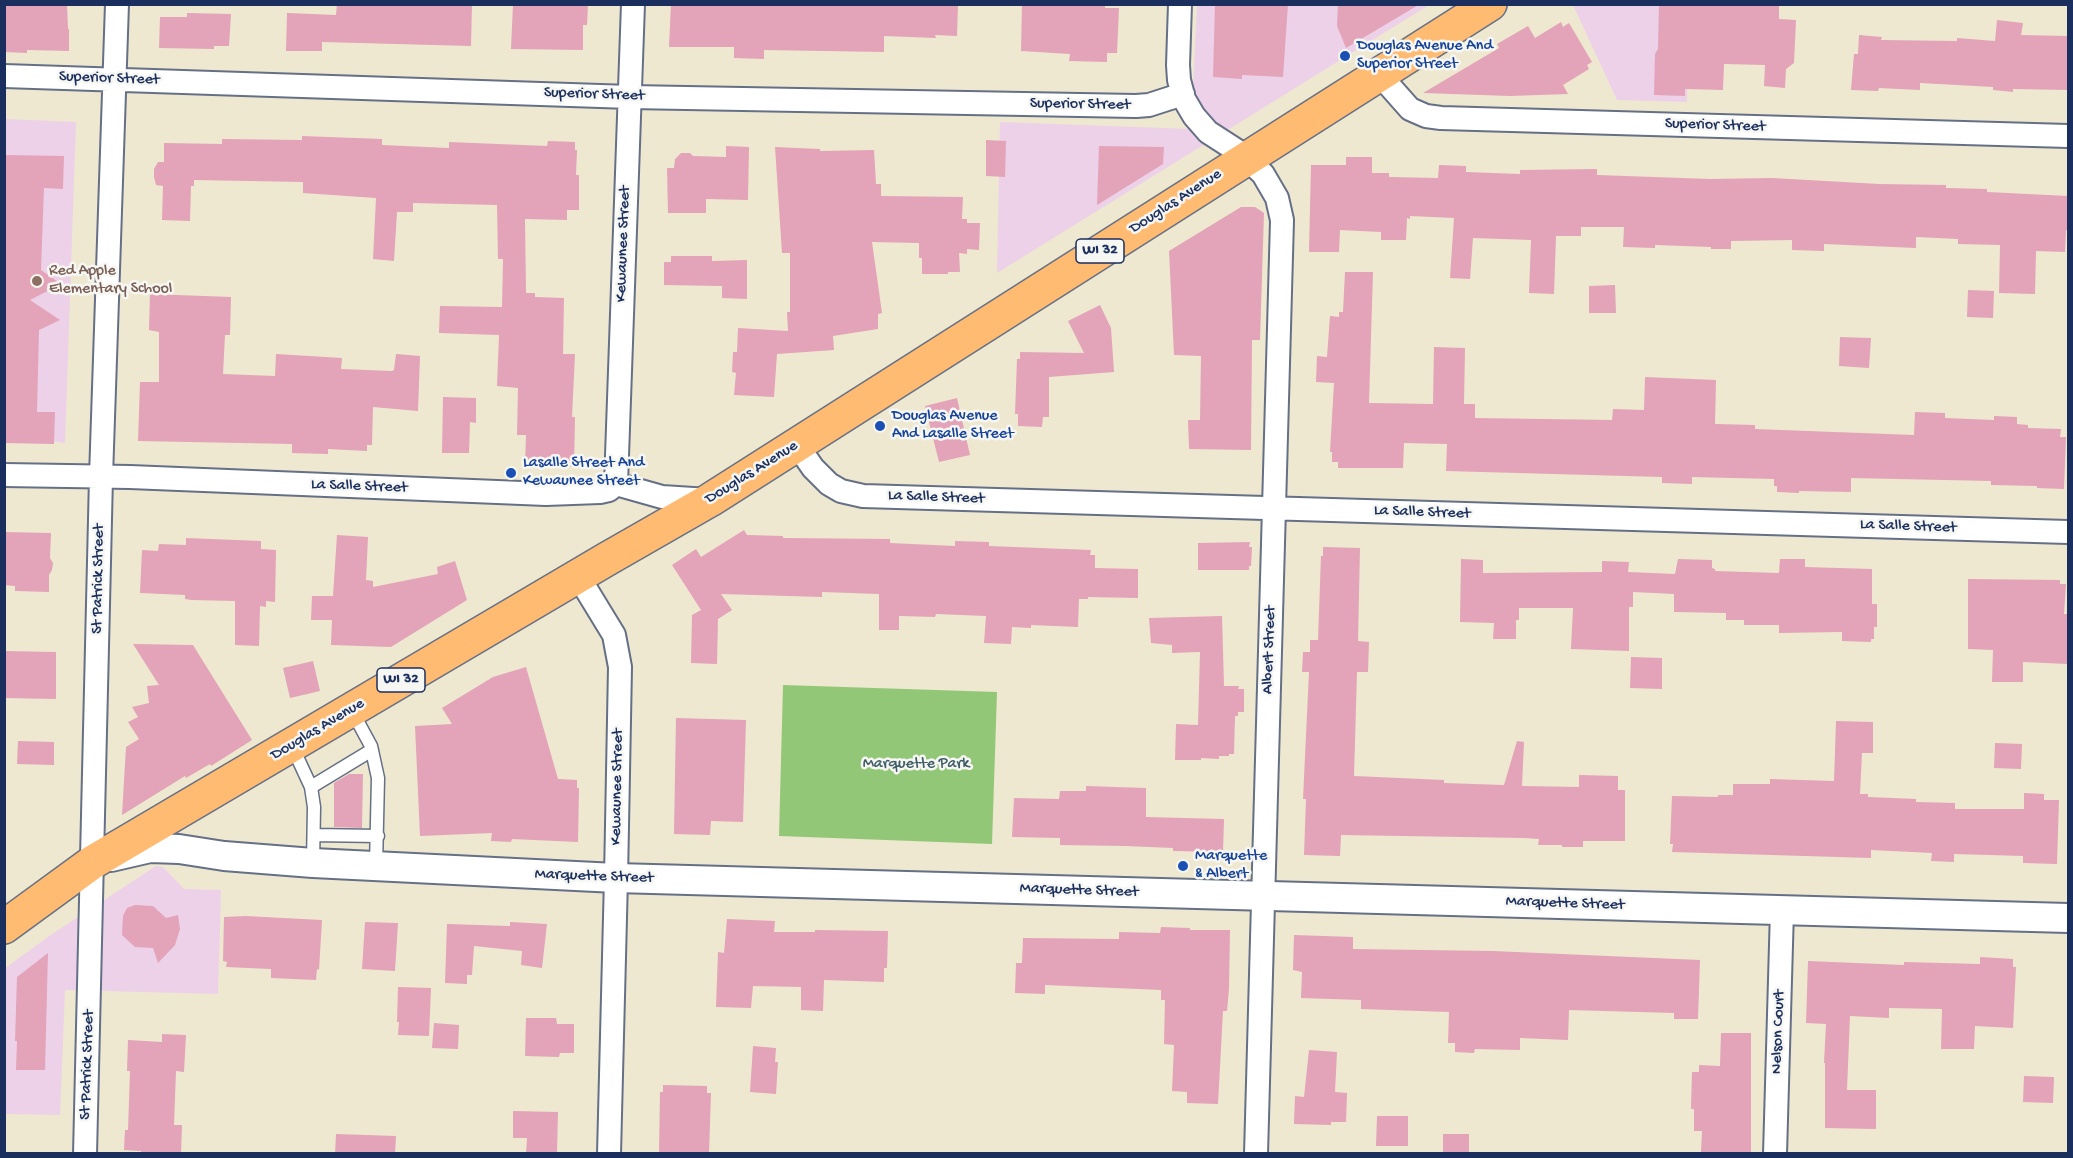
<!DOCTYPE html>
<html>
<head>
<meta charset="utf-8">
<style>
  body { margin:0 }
  #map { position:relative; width:2073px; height:1158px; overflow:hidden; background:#eee8d0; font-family:"Gochi Hand",sans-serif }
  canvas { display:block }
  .frame { position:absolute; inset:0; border:6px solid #1b2f5e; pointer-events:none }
</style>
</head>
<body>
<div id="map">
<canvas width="2073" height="1158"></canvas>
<div class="frame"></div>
</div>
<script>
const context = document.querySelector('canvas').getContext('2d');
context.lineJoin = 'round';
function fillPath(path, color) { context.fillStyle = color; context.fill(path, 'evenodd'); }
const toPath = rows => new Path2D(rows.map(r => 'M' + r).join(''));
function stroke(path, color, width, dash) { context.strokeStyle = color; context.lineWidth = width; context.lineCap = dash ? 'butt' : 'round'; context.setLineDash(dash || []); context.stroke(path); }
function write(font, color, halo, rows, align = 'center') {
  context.font = font + ' "Gochi Hand",sans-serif'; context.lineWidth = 5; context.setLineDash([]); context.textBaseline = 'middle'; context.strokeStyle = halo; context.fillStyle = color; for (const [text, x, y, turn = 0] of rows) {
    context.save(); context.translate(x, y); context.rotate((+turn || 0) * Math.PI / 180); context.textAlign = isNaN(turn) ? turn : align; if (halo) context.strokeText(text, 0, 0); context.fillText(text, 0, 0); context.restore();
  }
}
fillPath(toPath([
  [1197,5,1429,5,997,273,1000,122,1191,129],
  [1573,5,1752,5,1689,21,1687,102,1617,100],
  [5,119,76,122,65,443,52,441,5,440],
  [156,866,163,867,184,889,221,890,218,994,65,990,60,1115,5,1114,4,969,52,934]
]), '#edd1e9');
fillPath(toPath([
  [783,685,997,692,992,844,779,836]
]), '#93c778');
fillPath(toPath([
  [4,4,67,4,68,29,69,29,69,51,27,50,27,53,4,52],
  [337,4,472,4,471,46,322,42,322,51,286,51,287,13,336,15],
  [513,4,588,4,587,25,583,25,583,50,511,49],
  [671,4,958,4,957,36,935,35,936,38,884,36,884,52,764,50,764,59,734,58,734,47,669,47],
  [1022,4,1105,4,1105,8,1119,8,1117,53,1107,53,1107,62,1069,61,1070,54,1021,51],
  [1215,4,1288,4,1283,77,1242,75,1242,79,1213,77],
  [1338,4,1420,4,1346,48,1337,26],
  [1659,4,1779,4,1779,19,1796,20,1794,63,1786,69,1785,88,1764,86,1765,65,1724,64,1723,90,1685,89,1685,96,1654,95,1655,54,1658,49],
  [187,13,231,14,229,46,214,46,214,49,159,48,160,17,187,17],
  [1997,20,2023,23,2021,35,2068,36,2068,90,2013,89,2013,92,1993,90,1993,87,1920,83,1920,90,1879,88,1878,91,1851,90,1854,54,1858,54,1859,35,1882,37,1881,40,1957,41,1957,38,1995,41],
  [1561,22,1563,27,1569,23,1592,62,1587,65,1589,69,1563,85,1568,94,1510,96,1423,93,1499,48,1497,44,1528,26,1535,38],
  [302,136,382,139,382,145,449,148,449,142,547,146,548,141,575,142,575,150,577,150,576,175,579,175,579,210,567,210,567,220,525,219,526,293,535,293,535,297,564,298,563,354,575,354,572,417,575,417,574,467,525,465,526,435,517,435,518,388,497,386,499,335,439,333,440,306,502,307,503,259,498,259,497,205,413,203,413,212,397,212,394,261,373,259,376,198,303,193,303,182,194,180,194,186,191,186,190,221,162,220,163,186,156,185,154,177,154,169,158,162,164,162,164,143,222,144,222,139,302,140],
  [986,140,1006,141,1005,177,986,176],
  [726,146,749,147,748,200,706,199,706,213,668,213,667,168,674,168,675,159,681,153,690,153,693,156,726,157],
  [1099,146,1164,147,1163,164,1097,205],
  [775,147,820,149,820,151,874,150,876,184,881,184,881,196,963,197,962,219,967,219,967,223,980,223,979,250,967,249,967,254,959,253,960,272,948,272,948,274,922,274,922,258,919,258,919,243,872,242,882,313,878,314,878,329,833,336,834,350,777,354,774,397,734,395,736,373,732,372,733,352,737,352,738,328,788,331,787,312,790,312,790,253,782,253],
  [4,155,64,156,63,189,44,188,41,270,61,284,30,300,60,320,39,330,37,412,55,412,54,444,4,443],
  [1346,157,1372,157,1372,173,1389,173,1389,177,1438,178,1439,165,1466,166,1466,172,1520,174,1520,170,1597,169,1597,175,1710,179,1772,178,1879,184,1946,185,1946,188,1987,189,1987,192,2068,196,2068,230,2066,230,2065,252,2036,251,2035,294,1999,293,2000,245,1958,244,1958,239,1916,237,1916,248,1824,244,1824,251,1792,250,1792,240,1731,241,1731,249,1711,249,1711,247,1655,245,1655,248,1623,247,1624,227,1581,227,1581,236,1556,236,1554,294,1529,293,1531,240,1473,238,1470,279,1450,278,1454,218,1410,216,1410,219,1407,218,1406,240,1381,240,1381,232,1340,230,1339,252,1309,252,1311,165,1346,165],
  [1241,207,1255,207,1264,213,1260,340,1252,340,1251,450,1189,449,1188,420,1200,420,1201,356,1174,355,1169,251],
  [671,256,712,256,712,261,747,260,747,299,722,298,722,286,664,285,664,262,671,262],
  [1345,272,1373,272,1369,403,1433,404,1434,347,1465,348,1464,404,1475,404,1475,418,1612,420,1613,409,1644,410,1645,377,1716,380,1715,424,1755,425,1755,429,1914,435,1915,412,1945,413,1945,418,1994,420,1994,416,2017,417,2017,424,2028,425,2028,428,2061,429,2060,437,2066,437,2064,489,2037,488,2037,486,1991,485,1991,481,1851,478,1851,492,1799,491,1799,493,1777,492,1777,486,1774,486,1774,479,1692,477,1692,484,1662,483,1662,477,1446,471,1447,444,1404,443,1403,468,1338,468,1338,462,1332,462,1332,452,1330,452,1334,383,1316,382,1317,356,1327,357,1330,316,1339,317,1339,312,1343,312],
  [1615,285,1616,313,1589,313,1589,286],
  [1968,290,1994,291,1993,318,1967,317],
  [150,294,231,297,230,335,225,335,223,374,275,376,276,354,342,358,341,369,392,371,394,370,396,354,420,356,418,411,373,407,372,445,367,445,367,451,328,449,328,454,292,453,292,444,138,441,140,382,159,382,159,332,149,330],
  [1100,305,1111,328,1114,372,1049,377,1049,417,1043,417,1042,427,1018,426,1018,414,1015,414,1017,359,1020,359,1020,352,1084,353,1068,321],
  [1840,337,1871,338,1869,368,1839,366],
  [443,397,476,398,476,423,470,422,469,453,442,453],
  [957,398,970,455,939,462,925,406],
  [744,530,747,535,783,536,783,538,890,539,890,543,955,546,955,541,989,542,989,546,1091,550,1090,555,1095,555,1095,568,1138,569,1138,598,1088,597,1088,599,1079,599,1078,627,1031,625,1031,628,1012,627,1011,644,984,643,986,616,936,614,935,617,899,616,899,630,879,630,879,594,822,592,822,597,721,594,732,610,718,619,717,664,691,663,692,615,701,610,672,565,696,549,701,557],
  [4,532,51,533,50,558,53,563,52,570,49,575,49,592,15,591,15,586,4,585],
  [337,535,368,537,366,580,373,581,373,587,438,574,437,567,455,561,467,600,391,647,331,645,332,620,311,620,312,596,333,596],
  [186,538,261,541,261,549,276,550,275,602,266,601,266,607,260,606,259,646,235,645,235,601,192,600,185,599,185,595,140,593,142,550,158,551,159,544,186,545],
  [1250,542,1249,547,1252,547,1251,566,1249,566,1249,570,1198,570,1198,543],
  [1323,547,1360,548,1358,641,1369,642,1368,672,1357,672,1354,776,1444,780,1444,783,1504,785,1517,741,1524,742,1522,786,1579,787,1579,775,1618,776,1618,790,1625,790,1625,841,1583,841,1583,847,1562,847,1562,845,1538,845,1539,839,1524,838,1341,835,1340,856,1304,855,1306,799,1303,799,1309,672,1302,672,1303,652,1310,652,1310,640,1318,640,1321,556,1323,556],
  [1461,559,1483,560,1483,573,1602,572,1602,561,1629,562,1628,572,1675,574,1678,559,1712,560,1712,568,1715,569,1715,571,1779,573,1780,559,1805,559,1805,567,1872,569,1872,604,1877,604,1877,627,1874,627,1874,639,1871,639,1871,642,1842,641,1842,632,1779,633,1779,625,1744,625,1744,620,1726,620,1726,613,1674,612,1674,594,1633,592,1633,607,1629,607,1629,651,1571,649,1573,608,1519,608,1519,620,1516,620,1516,639,1493,639,1494,623,1460,622],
  [1968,579,2060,580,2060,584,2066,584,2064,614,2068,614,2068,664,2023,662,2023,682,1992,682,1993,650,1968,649],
  [1222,616,1224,686,1239,686,1238,689,1244,689,1244,712,1238,712,1238,716,1235,716,1234,754,1229,754,1229,756,1219,756,1219,759,1201,758,1201,760,1175,760,1176,724,1198,725,1200,652,1172,653,1172,645,1151,643,1149,618],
  [133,644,193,645,252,740,211,766,210,764,186,778,185,776,122,815,126,747,139,739,128,722,138,717,132,707,149,703,147,686,159,685],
  [4,651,56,652,56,699,4,698],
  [1631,657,1662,658,1662,689,1630,688],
  [313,661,320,691,290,698,283,668],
  [526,667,558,779,577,780,577,788,579,788,578,842,512,839,511,842,491,841,492,833,420,836,415,726,452,724,442,708,493,677],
  [676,718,746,720,743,822,711,821,710,835,674,834],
  [1836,721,1873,722,1873,753,1862,753,1860,794,1868,794,1868,797,1916,799,1916,802,1955,803,1955,809,2024,809,2024,793,2044,794,2044,800,2059,800,2057,864,2023,863,2023,856,1954,854,1954,862,1931,861,1932,853,1871,850,1871,858,1672,852,1673,844,1670,844,1672,796,1718,797,1718,795,1733,795,1733,784,1770,784,1770,779,1834,781],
  [18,741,54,742,54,765,17,764],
  [1995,743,2022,744,2021,769,1994,768],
  [349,774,363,774,362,828,334,827,334,783],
  [1086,786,1146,788,1146,817,1224,819,1223,852,1173,851,1173,848,1125,846,1060,845,1060,838,1012,837,1014,798,1059,799,1060,791,1086,791],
  [135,905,153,906,166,918,178,915,180,929,175,945,158,963,153,948,135,947,122,935,123,916,127,908],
  [245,916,322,920,319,970,317,969,316,980,271,978,271,969,226,967,227,962,223,961,224,917],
  [727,919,775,921,774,932,815,932,815,930,888,931,887,968,884,968,884,982,824,980,823,1011,801,1010,801,987,753,986,751,1008,716,1007,718,952,724,953],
  [365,922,398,923,395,971,362,969],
  [510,922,547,924,542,968,521,965,522,951,474,946,472,975,467,975,467,984,445,983,447,924,510,926],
  [1161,927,1190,928,1190,930,1230,930,1229,989,1227,1011,1223,1011,1218,1104,1187,1103,1187,1092,1172,1091,1174,1045,1164,1044,1165,1000,1161,1000,1161,990,1045,985,1045,994,1015,993,1016,963,1022,963,1023,938,1119,939,1119,932,1160,933],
  [1294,935,1353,937,1353,949,1493,951,1700,960,1698,1019,1674,1019,1674,1013,1569,1010,1568,1040,1520,1038,1520,1050,1475,1049,1474,1053,1455,1052,1455,1043,1448,1043,1449,1012,1361,1009,1361,1000,1301,998,1302,972,1293,970],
  [48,953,45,1070,16,1070,17,1041,15,1041,17,977],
  [1980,957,2013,959,2013,967,2016,967,2013,1028,1975,1026,1974,1049,1941,1049,1942,1009,1889,1008,1889,1018,1850,1016,1847,1090,1876,1090,1876,1129,1825,1128,1825,1063,1824,1063,1826,1024,1806,1023,1808,961,1904,965,1904,962,1980,964],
  [398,987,431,988,429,1036,398,1035,399,1022,397,1022],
  [526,1018,556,1018,557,1024,574,1024,574,1053,560,1053,559,1057,525,1056],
  [434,1023,459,1025,458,1049,432,1048],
  [1721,1033,1751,1033,1751,1154,1701,1152,1702,1131,1694,1131,1694,1109,1691,1109,1692,1072,1699,1072,1699,1065,1720,1066],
  [162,1034,186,1035,184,1072,176,1071,174,1125,182,1125,181,1154,141,1154,141,1151,124,1150,125,1130,128,1130,130,1071,127,1071,128,1040,162,1042],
  [753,1046,776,1048,775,1062,778,1062,776,1094,750,1092],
  [1309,1050,1337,1052,1335,1092,1347,1093,1346,1122,1331,1122,1331,1125,1294,1124,1295,1096,1304,1097],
  [2024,1076,2054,1077,2053,1103,2023,1102],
  [663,1085,707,1086,707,1093,711,1093,709,1154,659,1154,660,1092,663,1092],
  [513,1111,558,1112,557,1154,526,1154,527,1138,513,1138],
  [1377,1116,1408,1116,1408,1146,1376,1146],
  [336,1134,396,1136,395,1154,335,1154],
  [1443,1134,1469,1134,1469,1154,1443,1154]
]), '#e3a3b8');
const service = toPath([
  [352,711,371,746,378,778,376,866],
  [292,746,311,787,314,807,313,863],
  [311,787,372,750],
  [314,835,378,836]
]);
const minor = toPath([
  [1180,4,1178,65,1179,80,1184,99,1194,116,1208,132,1239,152,1263,174,1277,198,1282,220,1256,1154],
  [1379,74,1410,109,1426,116,1441,118,2068,136],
  [4,76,630,97,1136,106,1149,105,1183,94],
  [797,445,813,468,829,484,841,491,863,496,2068,532],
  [4,475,130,477,546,494,600,492,609,490,616,484],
  [616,484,633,4],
  [616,484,662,497,709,500],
  [578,576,614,635,620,667,616,878,609,1154],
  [85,1154,101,477,117,4],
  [1775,1154,1782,910]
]);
const tertiary = toPath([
  [111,857,150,848,179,849,224,856,313,863,616,878,2068,918]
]);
const primary = toPath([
  [4,927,93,862,607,559,710,500,1490,4]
]);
stroke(service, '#657086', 15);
stroke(minor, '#657086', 26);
stroke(tertiary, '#657086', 32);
stroke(primary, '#657086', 36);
stroke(service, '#fff', 12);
stroke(minor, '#fff', 22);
stroke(tertiary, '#fff', 28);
stroke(primary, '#febb71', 33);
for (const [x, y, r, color] of [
  [1345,56,6,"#1a4fb4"],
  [37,281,6,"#8d6e63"],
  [880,426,6,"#1a4fb4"],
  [511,473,6,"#1a4fb4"],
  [1183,866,6,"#1a4fb4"]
]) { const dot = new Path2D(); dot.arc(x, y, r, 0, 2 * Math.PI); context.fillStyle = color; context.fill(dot); stroke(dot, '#f6f6f2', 2); }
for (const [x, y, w] of [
  [1100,251,48],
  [401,680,48]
]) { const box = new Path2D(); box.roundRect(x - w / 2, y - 12, w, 24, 4.5); context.fillStyle = '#f6f6f2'; context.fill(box); stroke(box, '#1b2f5e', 1.5); }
write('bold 15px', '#1b2f5e', null, [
  ["WI 32",1100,251],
  ["WI 32",401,680]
]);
write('16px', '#164399', '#f6f6f2', [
  ["Douglas Avenue And",1357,47],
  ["Superior Street",1357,65],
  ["Douglas Avenue",892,417],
  ["And Lasalle Street",892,435],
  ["Lasalle Street And",523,464],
  ["Kewaunee Street",523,482],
  ["Marquette",1195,857],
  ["& Albert",1195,875]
], 'left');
write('16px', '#1b2f5e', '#f6f6f2', [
  ["Superior Street",109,79,2],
  ["Superior Street",594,95,2],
  ["Superior Street",1080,105,1],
  ["Superior Street",1715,126,2],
  ["Douglas Avenue",1176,202,-33],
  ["Kewaunee Street",624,244,-88],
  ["Douglas Avenue",752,473,-32],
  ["La Salle Street",359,487,2],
  ["La Salle Street",936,498,2],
  ["La Salle Street",1422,513,2],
  ["La Salle Street",1908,527,2],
  ["St Patrick Street",99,579,-89],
  ["Albert Street",1270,650,-88],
  ["Douglas Avenue",318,730,-31],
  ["Kewaunee Street",618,787,-89],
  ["Marquette Street",594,877,2],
  ["Marquette Street",1079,891,2],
  ["Marquette Street",1565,904,2],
  ["Nelson Court",1779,1032,-88],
  ["St Patrick Street",88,1065,-88]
]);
write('16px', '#785e54', '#f6f6f2', [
  ["Red Apple",49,272],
  ["Elementary School",49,290]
], 'left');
write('16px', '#3f5d66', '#f6f6f2', [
  ["Marquette Park",916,765]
]);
</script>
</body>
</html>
